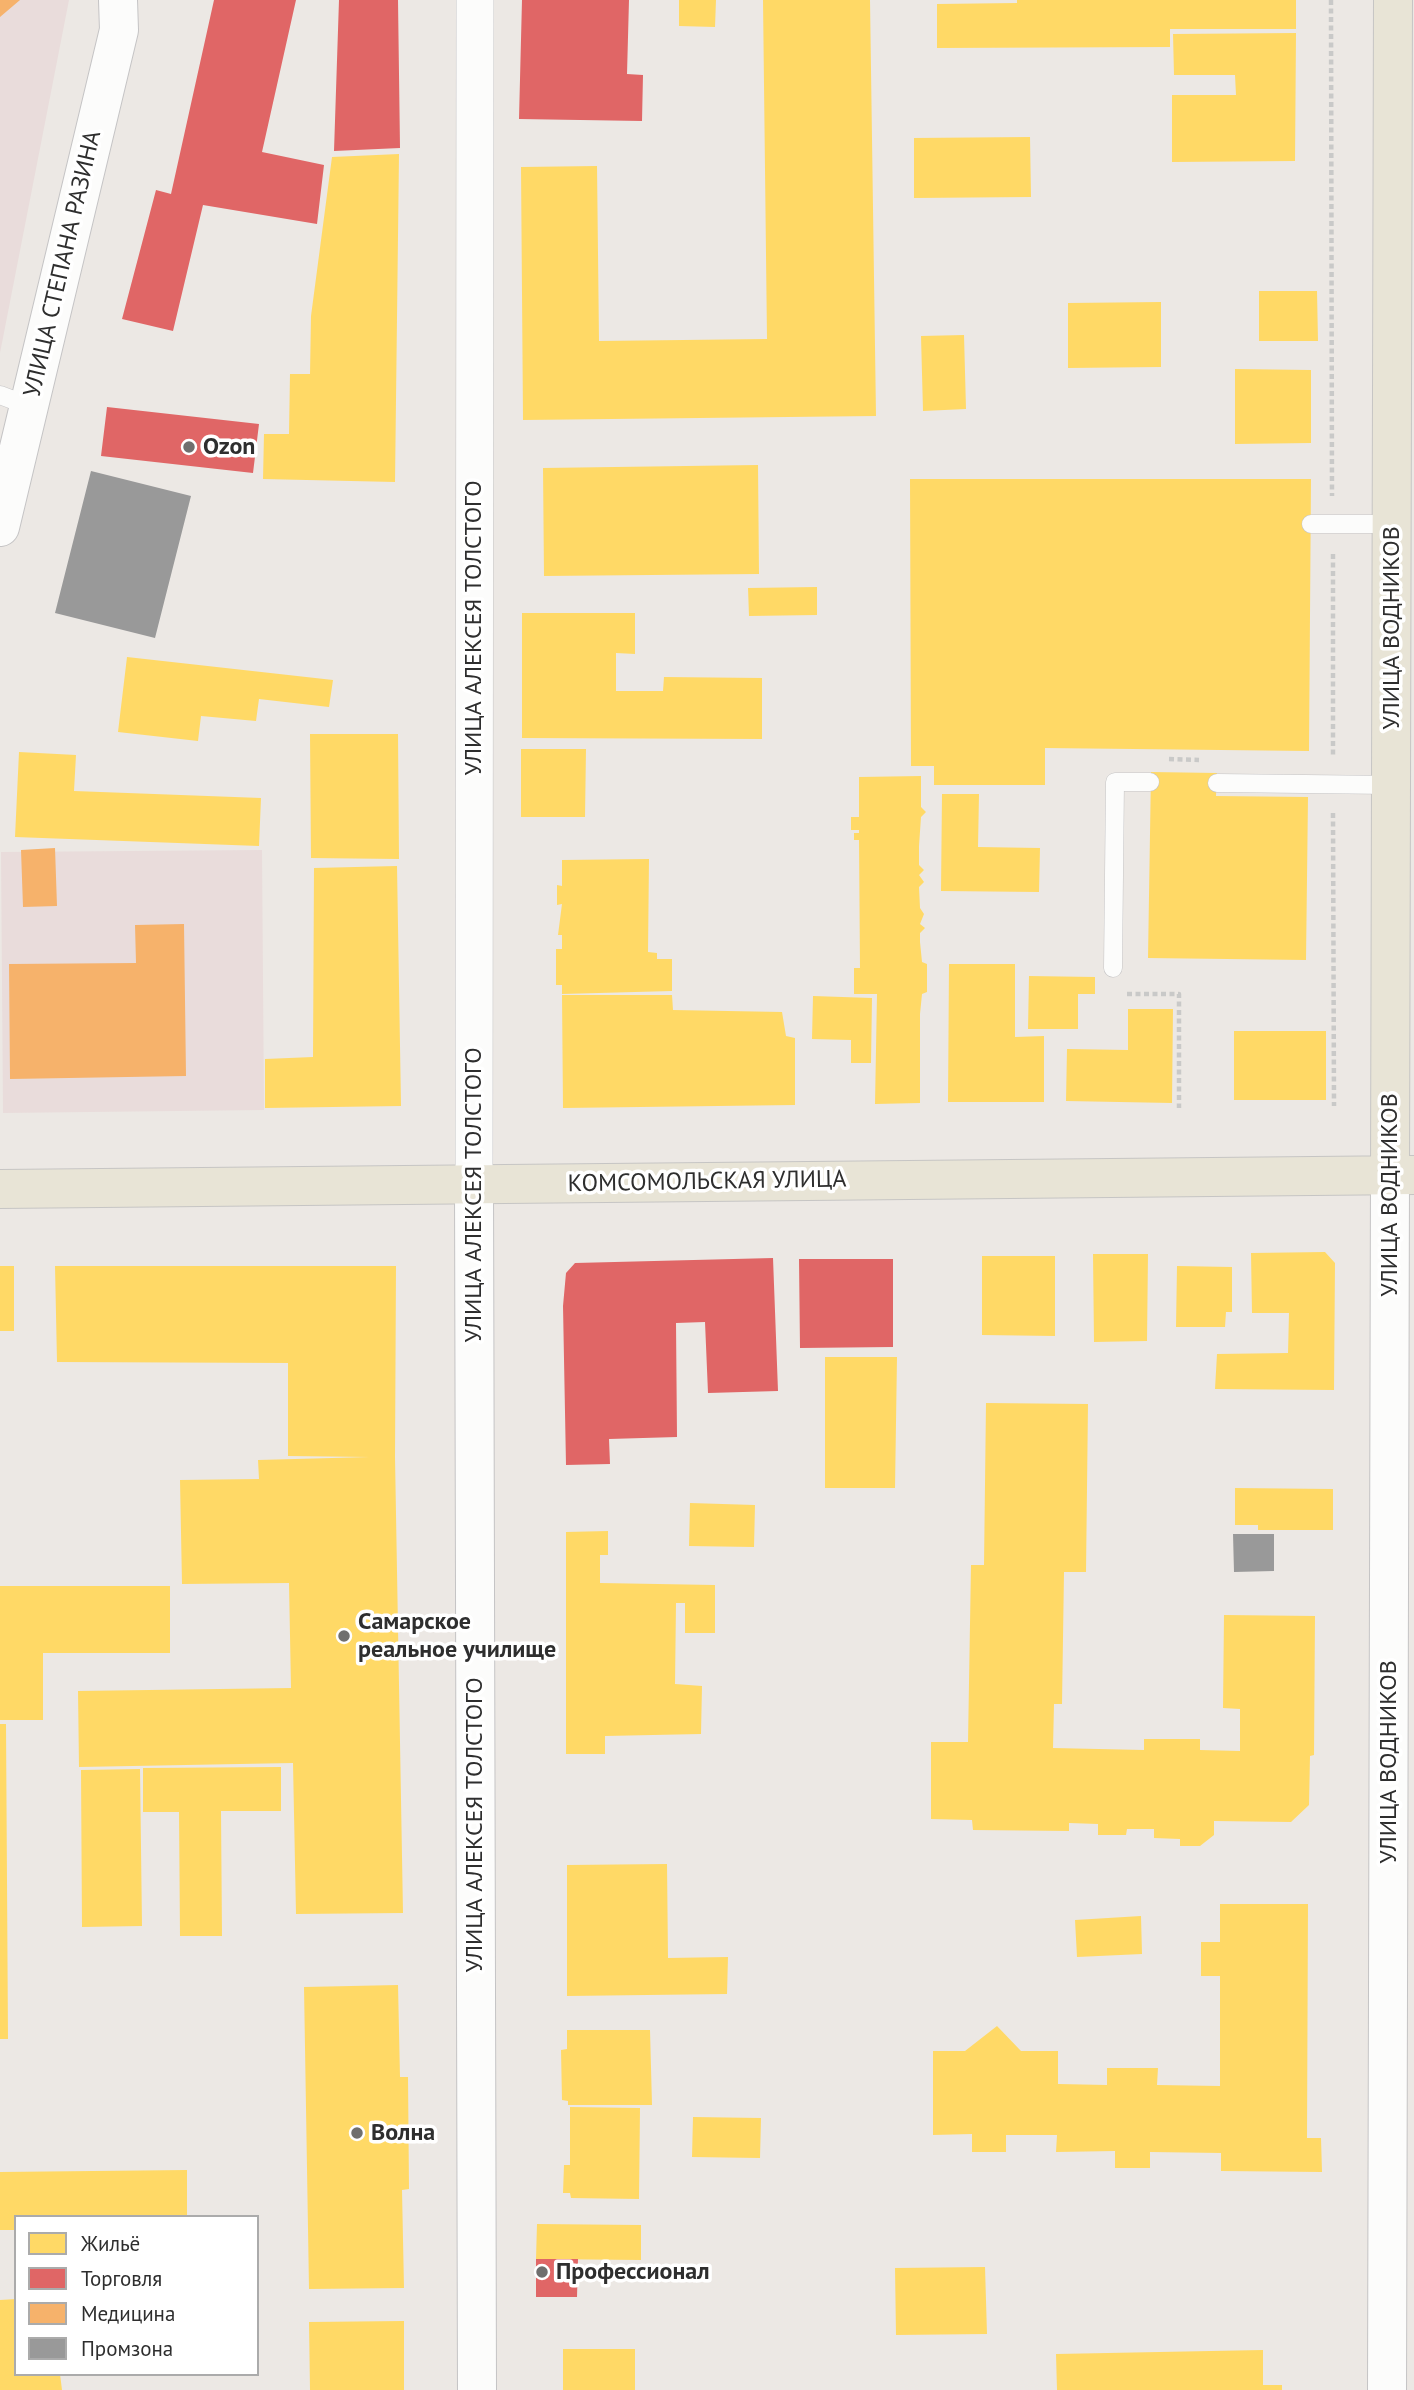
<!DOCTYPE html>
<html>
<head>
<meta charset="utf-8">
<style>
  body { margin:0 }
  #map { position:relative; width:1414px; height:2390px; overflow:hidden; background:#ece8e4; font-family:"PT Sans",sans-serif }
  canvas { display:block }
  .legend { position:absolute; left:14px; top:2215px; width:245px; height:161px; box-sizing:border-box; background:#fff; border:2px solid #ababab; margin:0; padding:9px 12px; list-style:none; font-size:21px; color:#2e2e2e }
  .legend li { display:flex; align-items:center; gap:14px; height:35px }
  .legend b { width:35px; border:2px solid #ababab }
</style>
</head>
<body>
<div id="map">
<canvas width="1414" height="2390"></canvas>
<ul class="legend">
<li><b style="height:19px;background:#ffd966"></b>Жильё</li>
<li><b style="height:19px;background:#e06666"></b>Торговля</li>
<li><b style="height:19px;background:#f6b26b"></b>Медицина</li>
<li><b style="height:19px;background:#999"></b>Промзона</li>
</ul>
</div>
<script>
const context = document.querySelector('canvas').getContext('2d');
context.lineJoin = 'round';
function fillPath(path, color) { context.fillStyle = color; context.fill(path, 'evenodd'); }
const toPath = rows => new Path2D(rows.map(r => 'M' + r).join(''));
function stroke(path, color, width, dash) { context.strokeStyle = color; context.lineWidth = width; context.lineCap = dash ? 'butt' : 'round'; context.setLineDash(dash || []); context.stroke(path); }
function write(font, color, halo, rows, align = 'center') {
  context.font = font + ' "PT Sans",sans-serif'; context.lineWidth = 7; context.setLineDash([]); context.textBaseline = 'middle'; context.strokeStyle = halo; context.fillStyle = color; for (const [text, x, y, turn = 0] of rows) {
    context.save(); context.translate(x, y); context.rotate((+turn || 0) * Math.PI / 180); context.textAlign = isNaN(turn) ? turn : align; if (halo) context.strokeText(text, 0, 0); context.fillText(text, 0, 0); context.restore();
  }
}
fillPath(toPath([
  [0,0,69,0,0,353],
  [262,850,264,1110,3,1113,1,852]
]), '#e9dcdb');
fillPath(toPath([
  [679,0,716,0,715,27,679,26],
  [763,0,870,0,876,416,523,420,521,167,597,166,599,341,767,339],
  [1017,0,1296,0,1296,29,1170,29,1170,47,937,48,937,4,1017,3],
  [1296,33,1295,161,1172,162,1172,95,1236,95,1235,75,1174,75,1173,34],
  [1030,137,1031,197,914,198,914,138],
  [399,154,395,482,263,479,264,434,289,434,290,374,310,374,311,316,332,157],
  [1259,291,1317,291,1318,341,1259,341],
  [1161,302,1161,367,1068,368,1068,303],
  [964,335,966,409,923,411,921,336],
  [1235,369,1311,370,1311,443,1235,444],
  [758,465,759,574,544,576,543,468],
  [910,479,1311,479,1309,751,1045,748,1045,785,934,785,934,766,911,766],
  [817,587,817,615,749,616,748,588],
  [522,613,635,613,635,654,616,653,616,691,663,691,664,677,762,678,762,739,522,738],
  [127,657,333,680,329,707,259,699,256,721,201,716,198,741,118,732],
  [310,734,398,734,399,859,311,858],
  [521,749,586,749,585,817,521,817],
  [19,752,76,755,74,791,261,798,259,846,15,837],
  [1151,772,1217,773,1216,796,1308,797,1306,960,1148,958],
  [921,776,921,807,926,812,921,817,919,846,919,865,924,870,919,875,924,882,919,887,920,908,924,914,920,924,925,928,920,933,920,942,922,962,927,964,927,992,922,994,920,1014,920,1103,875,1104,877,994,854,994,854,968,860,968,859,840,854,840,854,833,859,833,859,830,851,830,851,817,859,817,859,777],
  [942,794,979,794,978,847,1040,848,1039,892,941,891],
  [649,859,648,952,657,953,657,959,672,959,672,991,562,994,562,985,556,985,556,949,562,949,562,935,558,935,562,904,557,905,557,885,562,886,562,860],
  [397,866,401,1106,265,1108,265,1059,313,1057,314,868],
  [949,964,1015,964,1015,1037,1044,1036,1044,1102,948,1102],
  [1029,976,1095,977,1095,994,1078,994,1078,1029,1028,1029],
  [562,995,672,995,673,1010,782,1012,786,1036,795,1038,795,1105,563,1108],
  [813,996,872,998,871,1063,851,1063,851,1040,812,1039],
  [1128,1009,1173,1009,1172,1103,1066,1101,1067,1049,1128,1050],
  [1234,1031,1326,1031,1326,1100,1234,1100],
  [1325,1252,1335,1263,1334,1390,1215,1389,1217,1354,1288,1353,1289,1313,1252,1313,1251,1253],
  [1093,1254,1148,1254,1147,1341,1094,1342],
  [982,1256,1055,1256,1055,1336,982,1335],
  [0,1266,14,1266,14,1331,0,1331],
  [55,1266,396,1266,395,1457,403,1913,296,1914,293,1763,79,1767,78,1691,291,1688,289,1583,182,1584,180,1480,259,1479,258,1460,369,1457,288,1456,288,1363,57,1362],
  [1177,1266,1232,1267,1232,1312,1226,1312,1225,1327,1176,1327],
  [825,1357,897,1357,895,1488,825,1488],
  [986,1403,1088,1404,1086,1572,1064,1572,1062,1704,1054,1704,1053,1748,1144,1750,1144,1739,1200,1739,1200,1750,1240,1751,1240,1709,1223,1708,1224,1615,1315,1616,1314,1755,1310,1756,1309,1805,1291,1822,1214,1821,1214,1835,1200,1846,1180,1846,1180,1839,1154,1838,1154,1829,1127,1829,1126,1835,1098,1835,1098,1824,1069,1823,1069,1831,973,1830,972,1820,931,1819,931,1742,968,1742,971,1565,984,1565],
  [1235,1488,1333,1489,1333,1530,1258,1530,1258,1525,1235,1525],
  [690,1503,755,1505,754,1547,689,1546],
  [608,1531,608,1555,600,1555,600,1583,715,1585,715,1633,685,1633,685,1603,676,1603,675,1684,702,1686,701,1734,605,1736,605,1754,566,1754,566,1532],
  [0,1586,170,1586,170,1653,43,1653,43,1720,0,1720],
  [0,1724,6,1724,8,2039,0,2039],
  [281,1767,281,1811,221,1811,222,1936,180,1936,179,1812,143,1812,143,1768],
  [140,1769,142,1926,82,1927,81,1770],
  [667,1864,668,1958,728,1957,727,1994,567,1996,567,1865],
  [1220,1904,1308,1904,1307,2138,1321,2138,1322,2172,1221,2171,1221,2153,1150,2152,1150,2168,1115,2168,1115,2151,1056,2152,1057,2135,1006,2135,1006,2152,972,2152,972,2134,933,2135,933,2051,965,2051,997,2026,1021,2051,1058,2051,1058,2084,1107,2085,1107,2068,1158,2068,1157,2085,1220,2086,1220,1976,1201,1976,1201,1942,1220,1942],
  [1141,1916,1142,1954,1077,1957,1075,1920],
  [398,1985,400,2077,408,2077,409,2189,402,2190,404,2288,309,2289,304,1987],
  [567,2030,650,2030,652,2105,568,2105,568,2101,562,2100,561,2050,567,2049],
  [570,2107,640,2108,639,2199,571,2198,570,2193,563,2193,564,2165,570,2165],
  [693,2117,761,2118,760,2158,692,2157],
  [187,2170,187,2217,16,2217,16,2230,0,2230,0,2172],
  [537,2224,641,2225,641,2260,536,2259],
  [985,2267,987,2334,896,2335,895,2268],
  [16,2299,16,2374,60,2374,62,2390,0,2390,0,2300],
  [404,2321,404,2390,310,2390,309,2322],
  [563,2349,635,2349,635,2390,563,2390],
  [1263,2350,1263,2385,1282,2385,1282,2390,1057,2390,1056,2354]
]), '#ffd966');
fillPath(toPath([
  [214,0,296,0,262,152,324,165,317,224,203,205,173,331,122,319,156,190,171,194],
  [339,0,398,0,400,148,334,151],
  [522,0,629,0,627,74,643,75,642,121,519,119],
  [107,407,259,424,253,473,101,456],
  [773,1258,778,1391,708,1393,705,1322,676,1323,677,1437,609,1439,610,1464,566,1465,563,1306,566,1273,575,1263],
  [799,1259,893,1259,893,1347,800,1348],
  [536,2259,578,2259,577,2297,536,2297]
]), '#e06666');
fillPath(toPath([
  [0,0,20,0,0,17],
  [55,848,57,906,23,907,21,850],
  [184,924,186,1076,10,1079,9,964,136,963,135,925]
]), '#f6b26b');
fillPath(toPath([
  [91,471,191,496,155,638,55,613],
  [1233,1534,1274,1534,1274,1571,1234,1572]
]), '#999');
const lane = toPath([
  [0,395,29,406],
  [1311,524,1392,524],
  [1217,783,1391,785],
  [1113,968,1115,782,1150,782]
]);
const street = toPath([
  [474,1185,475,0]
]);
const secondary = toPath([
  [0,527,119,30,118,0],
  [474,1185,477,2390],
  [1387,2390,1390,1175]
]);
const primary = toPath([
  [1390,1175,1393,0],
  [0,1189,1414,1175]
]);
stroke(lane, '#c5c4c5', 19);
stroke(street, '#c5c4c5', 38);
stroke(secondary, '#c5c4c5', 40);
stroke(primary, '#c6c5c4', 40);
stroke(toPath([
  [1331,0,1332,496],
  [1333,554,1333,755],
  [1169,759,1199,760],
  [1333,813,1334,1106],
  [1127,994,1179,994,1179,1108]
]), '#c9c9c8', 4.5, [5, 3.5]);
stroke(lane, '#fcfcfb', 18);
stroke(street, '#fcfcfb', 37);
stroke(secondary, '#fcfcfb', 38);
stroke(primary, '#e8e4d6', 38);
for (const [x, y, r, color] of [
  [189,447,7,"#706f6e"],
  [344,1636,7,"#706f6e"],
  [357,2133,7,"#706f6e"],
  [542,2272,7,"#706f6e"]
]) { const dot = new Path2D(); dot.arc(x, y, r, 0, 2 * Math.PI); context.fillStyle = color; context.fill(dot); stroke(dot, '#fff', 2.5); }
write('24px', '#2e2e2e', '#fff', [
  ["УЛИЦА СТЕПАНА РАЗИНА",63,264,-77],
  ["УЛИЦА АЛЕКСЕЯ ТОЛСТОГО",474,628,-90],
  ["УЛИЦА ВОДНИКОВ",1392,628,-90],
  ["КОМСОМОЛЬСКАЯ УЛИЦА",707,1182,-1],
  ["УЛИЦА АЛЕКСЕЯ ТОЛСТОГО",474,1195,-90],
  ["УЛИЦА ВОДНИКОВ",1390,1195,-90],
  ["УЛИЦА ВОДНИКОВ",1389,1762,-90],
  ["УЛИЦА АЛЕКСЕЯ ТОЛСТОГО",475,1825,-90]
]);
write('bold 24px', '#2e2e2e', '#fff', [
  ["Ozon",203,447],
  ["Самарское",358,1622],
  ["реальное училище",358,1650],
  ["Волна",371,2133],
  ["Профессионал",556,2272]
], 'left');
</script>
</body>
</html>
